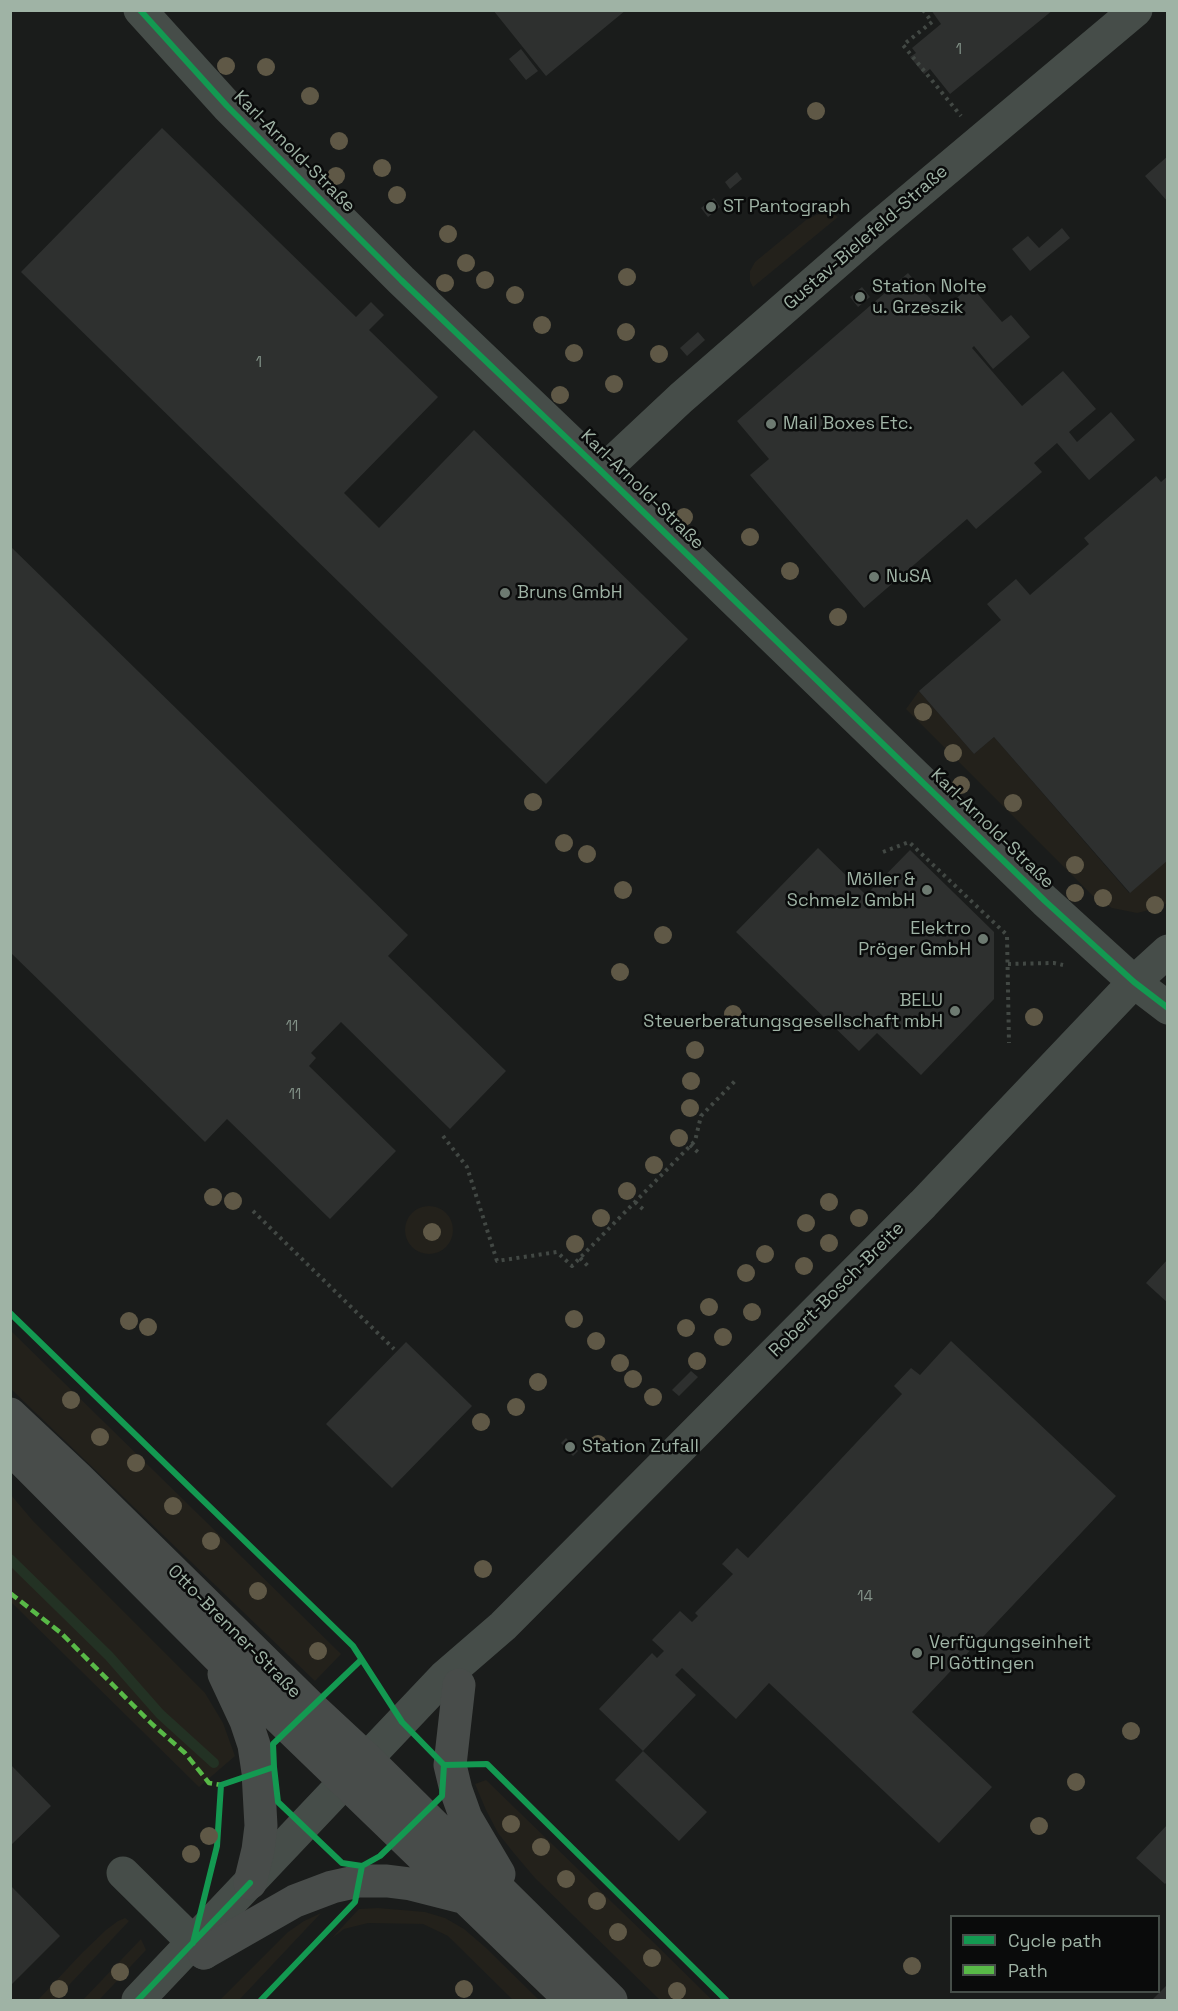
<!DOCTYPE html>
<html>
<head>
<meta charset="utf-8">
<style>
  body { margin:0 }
  #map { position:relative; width:1178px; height:2011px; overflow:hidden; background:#101010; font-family:"Space Grotesk",sans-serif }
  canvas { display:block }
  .frame { position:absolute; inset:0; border:12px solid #9fb3a5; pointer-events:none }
  .legend { position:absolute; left:950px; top:1915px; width:210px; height:78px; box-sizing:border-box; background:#0a0b0b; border:2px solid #464e49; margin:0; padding:8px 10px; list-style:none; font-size:18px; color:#9fb3a5 }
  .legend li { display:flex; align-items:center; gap:12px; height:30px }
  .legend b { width:30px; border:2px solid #464e49 }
</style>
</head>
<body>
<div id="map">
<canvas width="1178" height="2011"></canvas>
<div class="frame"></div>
<ul class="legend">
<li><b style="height:8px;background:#139951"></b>Cycle path</li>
<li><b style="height:8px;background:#58b947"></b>Path</li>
</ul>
</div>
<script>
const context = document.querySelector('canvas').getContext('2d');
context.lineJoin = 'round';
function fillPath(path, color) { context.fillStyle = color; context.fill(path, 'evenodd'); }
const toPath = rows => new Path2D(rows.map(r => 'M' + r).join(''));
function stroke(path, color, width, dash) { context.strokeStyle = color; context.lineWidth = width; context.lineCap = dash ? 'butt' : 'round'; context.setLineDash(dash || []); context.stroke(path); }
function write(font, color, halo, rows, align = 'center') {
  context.font = font + ' "Space Grotesk",sans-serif'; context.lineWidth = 5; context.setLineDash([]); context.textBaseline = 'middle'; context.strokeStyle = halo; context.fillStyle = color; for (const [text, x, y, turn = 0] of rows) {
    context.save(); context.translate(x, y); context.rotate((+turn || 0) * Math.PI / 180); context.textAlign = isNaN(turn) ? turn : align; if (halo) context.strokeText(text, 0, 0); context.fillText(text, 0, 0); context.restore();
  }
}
fillPath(toPath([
  [11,11,1167,11,1167,2000,11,2000],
  [952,1916,1158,1916,1158,1992,952,1992]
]), '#1a1c1b');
fillPath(toPath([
  [826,213,833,214,838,217,753,287,750,281,750,271,755,262,806,220,816,215],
  [919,691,974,754,994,737,1129,893,1167,860,1167,903,1158,908,1137,913,1112,908,1093,896,906,709],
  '405 1230a24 24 0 1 1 48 0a24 24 0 1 1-48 0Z',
  [10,1330,341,1654,315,1681,11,1389],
  [11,1495,33,1521,205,1693,223,1723,235,1756,199,1787,11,1602],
  [486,1780,650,1939,712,2000,660,2000,535,1878,513,1852,498,1833,486,1810,475,1784],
  [378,1908,425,1912,445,1918,464,1929,485,1947,539,2000,513,2000,448,1936,423,1924,368,1923,344,1929,331,1939,359,1909],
  [321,1913,239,2000,220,2000,288,1932,304,1921],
  [125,1918,129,1921,55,2000,38,2000,82,1953,106,1930,118,1921],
  [141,1939,146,1950,99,2000,83,2000]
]), '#23211b');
stroke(toPath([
  [10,1559,109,1656,160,1714,214,1763]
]), '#233224', 10);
fillPath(toPath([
  [493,10,626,10,546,76],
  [931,10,1053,10,950,94,930,69,924,74,910,57,916,53,912,48,941,24],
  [521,49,538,71,526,80,509,59],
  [162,128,356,317,371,302,384,315,369,330,438,397,344,493,379,528,474,430,688,639,546,784,21,272],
  [1168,156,1168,202,1145,176],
  [737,172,742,179,730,189,725,182],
  [714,198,720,207,708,217,701,208],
  [1062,228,1070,238,1030,271,1012,249,1028,236,1039,248],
  [908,273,941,311,971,286,1002,322,1011,315,1030,337,993,369,974,346,972,348,1022,406,1063,371,1096,409,1069,432,1077,442,1111,412,1135,440,1089,480,1057,443,1034,463,1042,472,976,529,967,519,864,608,750,475,769,459,737,421],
  [862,287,870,297,858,307,850,297],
  [698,332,705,340,687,356,680,348],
  [1156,476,1161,482,1168,476,1168,860,1130,893,994,737,974,754,919,691,1001,620,987,604,1016,579,1030,595,1089,544,1084,538],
  [10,546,408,935,388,956,506,1071,450,1129,341,1022,311,1053,316,1058,309,1066,396,1151,330,1219,227,1119,205,1142,10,952],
  [818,848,866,895,910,850,994,932,994,999,921,1075,877,1033,859,1051,736,932],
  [1168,1259,1168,1303,1146,1283],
  [951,1341,1116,1496,912,1712,992,1787,939,1843,769,1683,736,1719,682,1668,675,1675,696,1695,643,1751,599,1709,652,1653,657,1658,664,1651,652,1640,680,1611,692,1622,698,1616,695,1613,733,1574,722,1564,737,1548,748,1558,902,1394,894,1386,911,1368,920,1375],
  [406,1342,472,1406,392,1488,326,1424],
  [691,1371,698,1377,679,1396,672,1390],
  [566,1438,578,1451,573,1456,561,1443],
  [643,1751,707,1812,679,1841,615,1780],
  [10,1764,51,1806,10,1846],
  [1168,1824,1168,1881,1165,1884,1136,1858],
  [10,1885,60,1936,10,1986],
  [1168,1984,1168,2000,1152,2000]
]), '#2e302f');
stroke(toPath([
  [923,10,932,22,903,45,961,116],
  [883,852,909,842,1007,935,1009,1043],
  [1008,964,1054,963,1063,965],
  [443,1136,467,1167,497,1261,557,1252,572,1266,695,1141,701,1116,736,1080],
  [690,1145,700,1154],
  [635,1202,645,1211],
  [253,1211,394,1349],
  [580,1258,590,1268]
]), '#424844', 4, [3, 4.5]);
stroke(toPath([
  [140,10,227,106,401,280,602,472,1045,901,1134,982,1168,1008],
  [602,472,681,398,873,231,1136,10],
  [123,1873,204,1953],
  [138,2000,444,1677,503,1626,923,1204,1134,982,1168,951]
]), '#464d49', 33);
stroke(toPath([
  [10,1414,78,1478,311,1707,367,1759,611,2000],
  [10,1448,274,1713,571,2000],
  [224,1674,246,1721,254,1745,258,1772,261,1826,258,1850,250,1883],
  [459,1685,450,1765,456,1790,466,1818,499,1874],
  [204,1953,295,1901,332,1887,359,1881,387,1881,411,1884,466,1898]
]), '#484c4a', 33);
stroke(toPath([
  [10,1593,61,1633,152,1724,185,1753,209,1783,221,1785]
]), '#58b947', 4.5, [9, 4.5]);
stroke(toPath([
  [140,10,227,106,401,280,602,472,1045,901,1134,982,1168,1008],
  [10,1313,353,1646,402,1722,444,1765,487,1764,726,2000],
  [274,1767,278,1802,342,1863,362,1866,380,1856,442,1796,444,1765],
  [193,1943,217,1846,221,1785,274,1767,273,1744,361,1660],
  [138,2000,250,1883],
  [261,2000,355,1902,362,1866]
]), '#139951', 6);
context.fillStyle = '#5f5846';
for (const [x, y] of [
  [226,66],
  [266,67],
  [310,96],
  [816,111],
  [339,141],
  [382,168],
  [336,176],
  [397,195],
  [448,234],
  [466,263],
  [627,277],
  [485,280],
  [445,283],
  [515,295],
  [542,325],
  [626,332],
  [574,353],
  [659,354],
  [614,384],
  [560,395],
  [684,517],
  [750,537],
  [790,571],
  [838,617],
  [923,712],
  [953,753],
  [961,785],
  [533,802],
  [1013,803],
  [564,843],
  [587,854],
  [1075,865],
  [623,890],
  [1075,893],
  [1103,898],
  [1155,905],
  [663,935],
  [620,972],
  [733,1014],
  [1034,1017],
  [695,1050],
  [691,1081],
  [690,1108],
  [679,1138],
  [654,1165],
  [627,1191],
  [213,1197],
  [233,1201],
  [829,1202],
  [601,1218],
  [859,1218],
  [806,1223],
  [432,1232],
  [829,1243],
  [575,1244],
  [765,1254],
  [804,1266],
  [746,1273],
  [709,1307],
  [752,1312],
  [574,1319],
  [129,1321],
  [148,1327],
  [686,1328],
  [723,1337],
  [596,1341],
  [697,1361],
  [620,1363],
  [633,1379],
  [538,1382],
  [653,1397],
  [71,1400],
  [516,1407],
  [481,1422],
  [100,1437],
  [598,1444],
  [136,1463],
  [173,1506],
  [211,1541],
  [483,1569],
  [258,1591],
  [318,1651],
  [1131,1731],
  [1076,1782],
  [511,1824],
  [1039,1826],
  [209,1836],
  [541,1847],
  [191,1854],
  [566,1879],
  [597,1901],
  [618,1932],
  [652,1958],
  [912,1966],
  [120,1972],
  [59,1989],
  [464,1989],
  [677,1991]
]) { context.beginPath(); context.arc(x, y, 9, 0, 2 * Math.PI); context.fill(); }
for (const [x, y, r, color] of [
  [711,207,6,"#6d7a71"],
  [860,297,6,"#6d7a71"],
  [771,424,6,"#6d7a71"],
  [874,577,6,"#6d7a71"],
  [505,593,6,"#6d7a71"],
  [927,890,6,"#6d7a71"],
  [983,939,6,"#6d7a71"],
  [955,1011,6,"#6d7a71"],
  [570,1447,6,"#6d7a71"],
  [917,1653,6,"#6d7a71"]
]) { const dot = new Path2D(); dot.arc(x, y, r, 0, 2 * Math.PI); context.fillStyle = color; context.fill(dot); stroke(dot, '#0a0b0b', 2); }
write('15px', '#839288', null, [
  ["1",959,50],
  ["1",259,363],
  ["11",292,1027],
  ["11",295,1095],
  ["14",865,1597]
]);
write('18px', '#9fb3a5', '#0a0b0b', [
  ["Karl-Arnold-Straße",294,152,45],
  ["Gustav-Bielefeld-Straße",866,238,-41],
  ["Karl-Arnold-Straße",642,490,44],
  ["Karl-Arnold-Straße",992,829,44],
  ["Robert-Bosch-Breite",837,1290,-45],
  ["Otto-Brenner-Straße",234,1632,45]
]);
write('18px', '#9fb3a5', '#0a0b0b', [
  ["ST Pantograph",723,207],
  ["Station Nolte",872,287],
  ["u. Grzeszik",872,308],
  ["Mail Boxes Etc.",783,424],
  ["NuSA",886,577],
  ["Bruns GmbH",517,593],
  ["Möller &",915,880,"right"],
  ["Schmelz GmbH",915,901,"right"],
  ["Elektro",971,929,"right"],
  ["Pröger GmbH",971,950,"right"],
  ["BELU",943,1001,"right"],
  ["Steuerberatungsgesellschaft mbH",943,1022,"right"],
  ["Station Zufall",582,1447],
  ["Verfügungseinheit",929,1643],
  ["PI Göttingen",929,1664]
], 'left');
</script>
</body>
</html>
